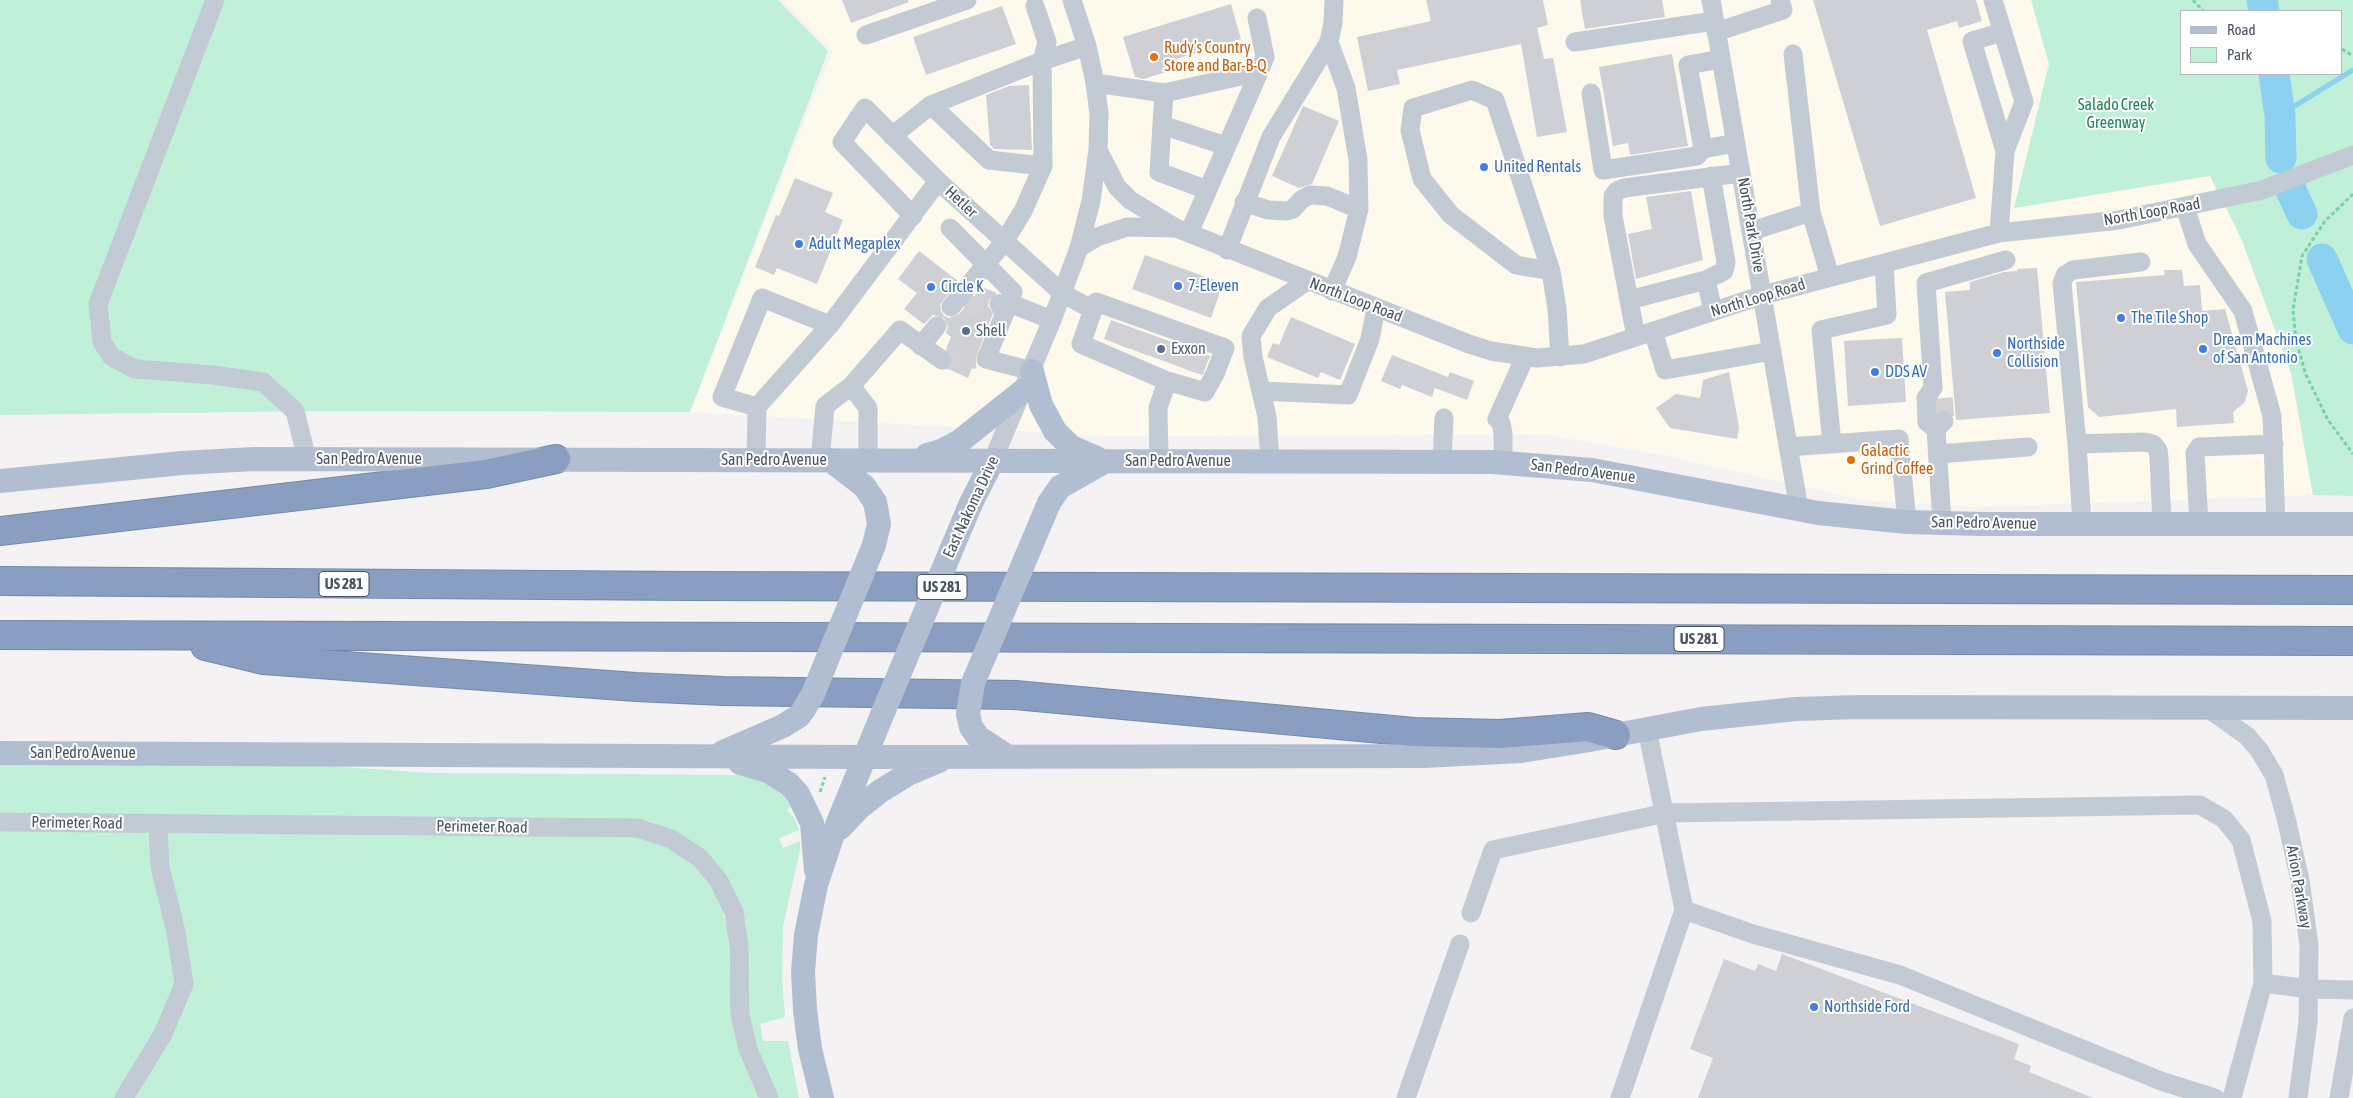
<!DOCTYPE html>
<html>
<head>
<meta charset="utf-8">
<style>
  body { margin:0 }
  #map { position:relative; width:2353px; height:1098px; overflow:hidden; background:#f4f2f2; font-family:"Asap Condensed",sans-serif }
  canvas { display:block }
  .legend { position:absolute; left:2180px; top:10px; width:162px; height:65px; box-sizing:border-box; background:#fff; border:1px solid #b6babf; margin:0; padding:6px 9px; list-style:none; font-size:15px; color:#495360 }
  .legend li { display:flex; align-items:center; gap:10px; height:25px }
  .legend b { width:25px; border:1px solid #b6babf }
</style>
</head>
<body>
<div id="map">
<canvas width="2353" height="1098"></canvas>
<ul class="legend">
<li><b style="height:6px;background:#b1bed1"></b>Road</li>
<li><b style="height:14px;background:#c0f1d8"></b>Park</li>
</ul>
</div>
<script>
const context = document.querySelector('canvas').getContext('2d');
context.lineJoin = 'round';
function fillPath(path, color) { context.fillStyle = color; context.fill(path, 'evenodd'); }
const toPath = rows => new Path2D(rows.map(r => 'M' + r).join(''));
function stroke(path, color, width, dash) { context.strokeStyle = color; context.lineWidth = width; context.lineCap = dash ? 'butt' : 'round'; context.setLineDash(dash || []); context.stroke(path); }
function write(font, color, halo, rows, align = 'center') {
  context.font = font + ' "Asap Condensed",sans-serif'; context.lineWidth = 4; context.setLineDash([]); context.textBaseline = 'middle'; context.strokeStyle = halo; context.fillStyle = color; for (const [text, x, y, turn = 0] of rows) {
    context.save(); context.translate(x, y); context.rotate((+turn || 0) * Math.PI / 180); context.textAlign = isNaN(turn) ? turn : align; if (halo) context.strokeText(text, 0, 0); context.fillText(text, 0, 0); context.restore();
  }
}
fillPath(toPath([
  [782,0,2031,0,2049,64,2014,208,2210,176,2241,238,2291,373,2313,495,1979,507,1862,500,1667,456,1549,435,1105,436,690,412,832,51]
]), '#fdfaed');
fillPath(toPath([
  [0,0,778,0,828,51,690,412,320,411,0,415],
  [2031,0,2353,0,2353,496,2313,495,2291,373,2241,238,2210,176,2014,208,2049,64],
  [2182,11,2342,11,2342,74,2182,74],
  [0,763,290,763,429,773,738,775,764,781,778,790,792,805,787,810,794,818,799,830,779,838,783,848,800,841,800,850,783,926,782,979,785,1017,760,1024,763,1041,788,1041,799,1098,778,1098,755,1042,749,1018,743,922,666,828,649,821,606,818,0,816],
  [0,829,626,835,651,840,675,850,694,866,711,884,720,900,728,931,731,1007,760,1098,0,1098]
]), '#c0f1d8');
stroke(toPath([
  [2280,115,2353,70]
]), '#8cd1ef', 5);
stroke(toPath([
  [2262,0,2264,11],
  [2274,74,2280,115,2281,158],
  [2290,188,2302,214],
  [2322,259,2353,329]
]), '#8cd1ef', 31);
fillPath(toPath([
  [842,0,908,0,909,2,851,23],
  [1426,0,1543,0,1548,25,1537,28,1544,59,1553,58,1567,132,1537,137,1521,44,1397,70,1400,84,1368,91,1357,37,1431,21],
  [1580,0,1662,0,1665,17,1585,29],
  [1813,0,1976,0,1982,21,1959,28,1957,21,1927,30,1976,198,1880,226],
  [1231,4,1241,39,1173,60,1176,69,1144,79,1135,77,1123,37],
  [1002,6,1016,44,926,75,913,37],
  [1672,54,1688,146,1630,155,1628,143,1613,146,1599,67],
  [1029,85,1032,150,994,149,990,145,986,95,1009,86],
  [1303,106,1339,121,1312,184,1299,188,1272,176],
  [795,178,833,193,825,212,843,220,817,284,777,268,774,275,755,267,776,215,779,216],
  [1691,191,1703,260,1636,279,1628,234,1652,229,1646,197],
  [919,251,958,281,940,305,941,311,944,316,950,318,959,314,982,287,997,293,989,300,988,306,993,313,968,378,948,369,953,361,952,355,946,349,951,337,946,333,948,327,944,318,933,315,924,324,904,309,917,293,898,279],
  [1145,255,1223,283,1211,318,1132,289],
  [2037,268,2050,413,1956,420,1945,292,1970,290,1970,282,2004,272,2017,271,2017,269],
  [2164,270,2182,270,2184,286,2200,285,2202,311,2225,309,2248,391,2245,402,2233,412,2234,423,2177,427,2176,409,2099,417,2088,407,2076,282,2165,275],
  [1291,317,1355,344,1340,380,1321,372,1318,378,1267,357,1273,343,1279,345],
  [1111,320,1210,356,1202,375,1104,339],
  [1902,338,1906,402,1848,406,1844,341],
  [1392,355,1448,377,1450,372,1474,381,1467,400,1435,388,1432,397,1402,385,1400,389,1381,381],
  [1729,372,1739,427,1737,439,1670,428,1656,408,1676,394,1700,398,1703,380],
  [1782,954,2019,1044,2014,1059,2031,1066,2029,1072,2093,1098,1698,1098,1713,1058,1690,1049,1724,959,1755,971,1758,964,1776,971]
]), '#ced0d6');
stroke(toPath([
  [964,306,999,304],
  [1120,345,1128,326],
  [1139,352,1147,333],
  [1157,358,1164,339],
  [942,360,976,359],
  [1176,365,1183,346],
  [1194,372,1200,353],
  [1943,398,1945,420]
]), '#d2d2d5', 19, [19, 9]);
const highway = toPath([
  [0,531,486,474,556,459],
  [0,581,688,586,2353,590],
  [0,635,2353,641],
  [205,646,263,660,636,687,723,691,1015,695,1414,732,1500,734,1588,727,1616,735]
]);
stroke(highway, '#7489ad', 30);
stroke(toPath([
  [2193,0,2203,11],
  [2342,49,2353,56],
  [2353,194,2325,221,2302,256,2293,310,2296,341,2306,375,2328,420,2353,454],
  [820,792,825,777]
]), '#77d1ae', 3, [4, 2.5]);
stroke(toPath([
  [215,0,98,304,102,342,112,357,135,369,213,375,263,382,295,411,304,447,304,459],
  [1711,0,1799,509],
  [1993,0,2024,102,2005,151,1999,233],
  [1035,6,1047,42,1042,61,1043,166],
  [1257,18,1265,57,1259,72],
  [1716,32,1783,10,1780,0],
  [2003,32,1972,41,2005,151],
  [866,35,967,0],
  [1329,42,1346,88,1358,160,1359,209,1347,257,1332,291],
  [1575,42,1714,21],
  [1793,54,1811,212],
  [1095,83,1164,93,1259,72,1189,233],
  [1164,93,1159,172,1207,190],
  [1591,93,1603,170,1697,156,1703,149,1688,65,1721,59],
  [931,105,989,160,1043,166,1023,211,1004,242,951,307],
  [1162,125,1226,146],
  [892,136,931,105,1042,61,1087,46],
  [1703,149,1736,143],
  [1098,150,1117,187,1130,200,1176,228,1469,344,1491,351,1537,358,1584,354,1763,295,1999,233,2119,220,2262,190,2353,155],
  [1711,176,1726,262,1724,271,1706,280,1713,311],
  [1244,202,1268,210,1287,211,1293,209,1301,200,1310,195,1327,196,1359,209],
  [2185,207,2197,244,2243,311,2272,416,2276,524],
  [913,216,842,142,865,108,938,181,1062,293,1093,310,1096,302,1225,348,1215,374,1205,392,1167,381,1158,408,1159,461],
  [950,228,1013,292,1009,303,1052,320],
  [1752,231,1811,212,1830,277],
  [1079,248,1097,237,1127,227,1176,228],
  [1227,250,1271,137,1329,42,1333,23,1334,0],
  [1551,271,1516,265,1451,215,1422,179,1410,130,1413,108,1472,90,1495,100,1551,271,1557,309,1560,357],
  [1629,300,1706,280],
  [999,304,1009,303,986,359,1032,371],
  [1093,310,1081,344,1167,381],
  [830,325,938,181],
  [1653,331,1665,370,1772,351],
  [1636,337,1613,216,1613,196,1617,191,1624,188,1741,173],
  [921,346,937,326],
  [851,386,868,408,868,461],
  [1261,391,1348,395,1370,339,1376,308],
  [1936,429,1927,422,1926,398,1933,388,1926,283,2006,260],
  [1832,444,1821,330,1887,315,1884,263],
  [2077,444,2144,442,2153,444,2158,450,2159,457,2162,524],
  [1788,447,1899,439,1907,522],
  [1938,454,2028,447],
  [756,460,757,407,830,325,762,298,722,397,757,407],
  [820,460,825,406,851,386,900,330,942,360],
  [993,460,1052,320,1079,248,1091,201,1098,150,1099,114,1095,83,1087,46,1072,0],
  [1270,462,1267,417,1253,357,1251,336,1268,308,1307,281],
  [1442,462,1444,418],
  [1503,463,1503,433,1501,423,1497,419,1525,357],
  [1942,523,1936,429,1944,421],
  [2082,524,2077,444,2062,283,2065,275,2073,270,2141,262],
  [2199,524,2195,453,2199,447,2274,444],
  [2206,707,2247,736,2259,750,2274,775,2286,818,2300,880,2309,945,2308,1022,2298,1098],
  [1647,729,1684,910,1753,934,1900,975,2161,1081,2215,1098],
  [0,822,638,828,671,839,700,858,719,881,734,912,739,947,740,1015,748,1049,769,1098],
  [1471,913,1493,850,1666,813,2200,805,2224,819,2241,840,2262,921,2263,983],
  [124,1098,163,1034,184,984,176,932,160,867,158,824],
  [1406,1098,1460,944],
  [1620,1098,1684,910],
  [2232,1098,2263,983,2310,989,2353,990],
  [2339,1098,2353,1018]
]), '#c2cad3', 19);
stroke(toPath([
  [1032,371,1041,405,1055,431,1071,447,1097,458],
  [927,455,941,451,960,441,1023,391],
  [830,460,864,486,875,502],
  [0,481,182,463,254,459,1492,462,1592,470,1818,513,1907,522,1980,524,2353,524],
  [971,503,993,460],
  [1049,503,1060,487,1102,463],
  [968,714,971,727,978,737,1007,756],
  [723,752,783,726,799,716,804,709],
  [0,753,863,757,1424,756,1521,751,1584,741,1701,719,1796,709,1860,707,2353,708],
  [740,763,768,771,789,784,798,794,812,823,816,870],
  [840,828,860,807,879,792,908,774,939,761],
  [822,1098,810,1049,805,1010,803,972,806,935,816,885,832,837,882,715]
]), '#b1bed1', 24);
stroke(highway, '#899ec1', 28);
stroke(toPath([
  [804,709,813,694,874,545,879,524,875,502],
  [968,714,973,683,1049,503],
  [882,715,971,503]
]), '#b1bed1', 24);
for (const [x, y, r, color] of [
  [1154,57,5,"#e8710a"],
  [1484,167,5,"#3f7fe0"],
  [799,244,5,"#3f7fe0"],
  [1178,286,5,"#3f7fe0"],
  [931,287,5,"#3f7fe0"],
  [2121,318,5,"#3f7fe0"],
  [966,331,5,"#5c6f8a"],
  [1161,349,5,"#5c6f8a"],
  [2203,349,5,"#3f7fe0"],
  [1997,353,5,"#3f7fe0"],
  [1875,372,5,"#3f7fe0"],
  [1851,460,5,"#e8710a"],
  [1814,1007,5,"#3f7fe0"]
]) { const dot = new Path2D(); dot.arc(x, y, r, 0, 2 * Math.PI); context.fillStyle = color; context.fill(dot); stroke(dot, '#fff', 2); }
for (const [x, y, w] of [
  [344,584,50],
  [942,587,50],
  [1699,639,50]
]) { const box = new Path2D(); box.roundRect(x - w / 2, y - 12.5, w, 25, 4); context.fillStyle = '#fff'; context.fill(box); stroke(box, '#495360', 1); }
write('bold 15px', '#495360', null, [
  ["US 281",344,584],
  ["US 281",942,587],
  ["US 281",1699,639]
]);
write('16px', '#c56008', '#fff', [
  ["Rudy’s Country",1164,48],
  ["Store and Bar-B-Q",1164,66],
  ["Galactic",1861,451],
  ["Grind Coffee",1861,469]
], 'left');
write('16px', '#158659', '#fff', [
  ["Salado Creek",2116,105],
  ["Greenway",2116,123]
]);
write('16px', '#366cbe', '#fff', [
  ["United Rentals",1494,167],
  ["Adult Megaplex",809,244],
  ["7-Eleven",1188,286],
  ["Circle K",941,287],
  ["The Tile Shop",2131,318],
  ["Dream Machines",2213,340],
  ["of San Antonio",2213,358],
  ["Northside",2007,344],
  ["Collision",2007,362],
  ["DDS AV",1885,372],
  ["Northside Ford",1824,1007]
], 'left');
write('16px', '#495360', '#fff', [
  ["Hetler",961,202,43],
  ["North Loop Road",2152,212,-10],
  ["North Park Drive",1751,225,80],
  ["North Loop Road",1758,298,-17],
  ["North Loop Road",1356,300,21],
  ["San Pedro Avenue",369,459],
  ["San Pedro Avenue",774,460],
  ["San Pedro Avenue",1178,461],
  ["San Pedro Avenue",1583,471,7],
  ["East Nakoma Drive",971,507,-65],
  ["San Pedro Avenue",1984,523,1],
  ["San Pedro Avenue",83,753],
  ["Perimeter Road",77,823,1],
  ["Perimeter Road",482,827,1],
  ["Arion Parkway",2299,887,80]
]);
write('16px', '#4e5e75', '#fff', [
  ["Shell",976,331],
  ["Exxon",1171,349]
], 'left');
</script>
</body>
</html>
